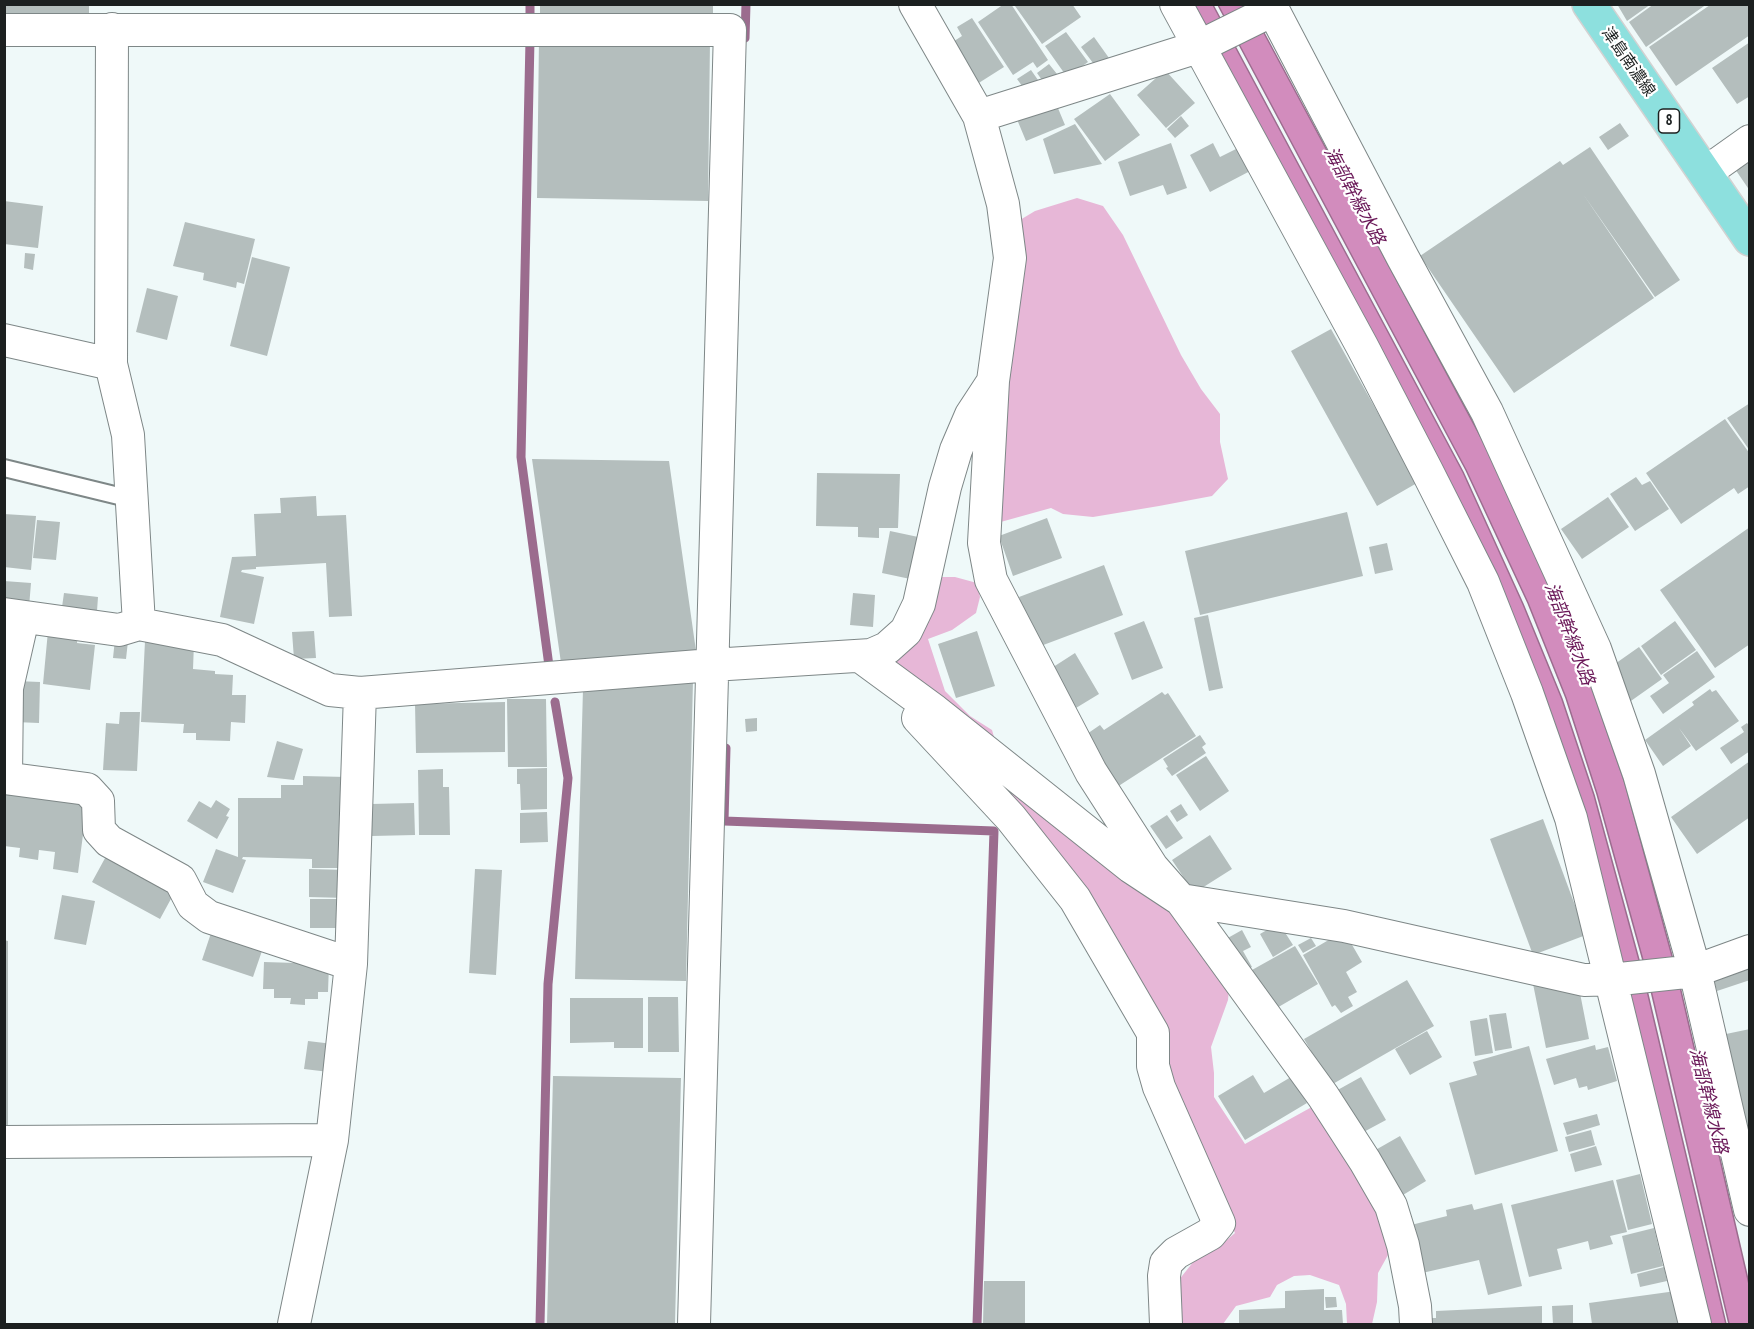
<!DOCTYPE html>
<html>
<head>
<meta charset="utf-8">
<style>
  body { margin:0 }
  #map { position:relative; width:1754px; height:1329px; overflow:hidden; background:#eff9f9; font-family:"PT Sans Narrow",sans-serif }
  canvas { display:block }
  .frame { position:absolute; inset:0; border:6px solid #1c2020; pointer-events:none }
</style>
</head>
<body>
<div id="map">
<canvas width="1754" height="1329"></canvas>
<div class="frame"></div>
</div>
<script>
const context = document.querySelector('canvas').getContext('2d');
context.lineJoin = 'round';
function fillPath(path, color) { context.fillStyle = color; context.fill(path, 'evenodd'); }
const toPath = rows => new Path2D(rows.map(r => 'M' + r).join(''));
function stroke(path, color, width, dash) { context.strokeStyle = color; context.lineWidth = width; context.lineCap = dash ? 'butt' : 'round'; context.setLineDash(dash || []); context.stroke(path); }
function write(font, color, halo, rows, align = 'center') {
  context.font = font + ' "PT Sans Narrow","Noto Sans JP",sans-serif'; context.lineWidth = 4.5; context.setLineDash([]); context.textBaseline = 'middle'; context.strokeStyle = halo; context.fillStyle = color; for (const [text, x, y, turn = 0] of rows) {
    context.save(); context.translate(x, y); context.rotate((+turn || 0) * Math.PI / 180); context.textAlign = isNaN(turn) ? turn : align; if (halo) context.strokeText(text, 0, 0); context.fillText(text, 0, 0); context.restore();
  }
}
fillPath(toPath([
  [1077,198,1103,206,1123,235,1181,355,1201,389,1220,414,1220,442,1228,479,1212,496,1159,506,1093,517,1063,514,1051,508,997,523,1015,223,1035,211],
  [931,577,955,577,977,583,980,597,976,613,952,630,928,639,945,691,970,716,992,730,997,747,893,664],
  [1001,786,1011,786,1179,911,1230,978,1228,1000,1211,1047,1214,1073,1214,1097,1245,1144,1319,1103,1358,1167,1393,1246,1378,1273,1377,1302,1372,1324,1347,1324,1346,1304,1339,1285,1310,1275,1294,1276,1277,1285,1270,1297,1236,1306,1223,1324,1175,1324,1178,1281,1194,1261,1215,1250,1235,1233,1170,1096]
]), '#e7b7d7');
const water = toPath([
  [1190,5,1213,5,1463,472,1523,604,1562,699,1594,795,1645,982,1726,1324,1703,1324,1577,803,1190,5],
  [1218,5,1249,5,1485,445,1556,597,1592,688,1625,783,1678,978,1749,1284,1749,1324,1729,1324,1649,982,1597,794,1566,698,1528,603,1466,470,1218,5]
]);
fillPath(water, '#d28cbd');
stroke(water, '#9b6c8e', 1.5);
stroke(toPath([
  [530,13,530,4],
  [745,38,746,4],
  [530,40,521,457,549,666],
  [726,748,724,821,994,831,977,1324],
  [540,1324,548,984,568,778,555,702]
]), '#9b6c8e', 9);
fillPath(toPath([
  [4,4,89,4,89,18,4,18],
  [540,4,713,4,713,14,540,13],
  [1004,4,1011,4,1048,60,1037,68,1033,62,1013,75,978,22],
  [1017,4,1072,4,1081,17,1042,44,1015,6],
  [1617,4,1651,4,1627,21],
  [1654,4,1707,4,1646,47,1629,22],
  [1710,5,1750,5,1750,35,1676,86,1649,47],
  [972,18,1004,67,974,86,948,45,962,36,957,27],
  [1066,32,1088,62,1067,77,1045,46],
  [1094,37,1109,58,1096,67,1081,47],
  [539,38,710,41,708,201,537,198],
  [1750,42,1750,96,1737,104,1712,68],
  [1049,64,1057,74,1044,83,1037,73],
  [1031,70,1038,80,1025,90,1017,79],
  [1165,70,1195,103,1166,128,1137,95],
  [1110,94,1140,135,1105,161,1074,119],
  [1055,101,1065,125,1026,141,1016,117],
  [1181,116,1189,126,1175,138,1167,129],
  [1620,123,1629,136,1608,150,1599,137],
  [1075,124,1102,164,1054,174,1043,139],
  [1171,143,1187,188,1167,195,1163,185,1130,196,1118,162],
  [1213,143,1220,157,1242,146,1254,169,1210,192,1190,155],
  [1590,147,1680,280,1655,297,1583,194,1654,298,1514,393,1420,256,1560,161,1563,165],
  [1750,147,1750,191,1735,169],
  [4,201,43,206,38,248,4,244],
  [185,222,255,239,244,284,237,282,236,288,203,280,204,273,173,266],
  [25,253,35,254,33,270,24,268],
  [252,257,290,267,267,356,230,346],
  [147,288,178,296,167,340,136,332],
  [1331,329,1417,483,1377,506,1291,351],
  [1750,403,1750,451,1727,418],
  [1725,419,1750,454,1750,486,1738,494,1734,488,1681,524,1646,473],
  [532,459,669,461,696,651,562,670],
  [817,473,900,474,898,528,879,528,879,538,858,537,858,527,816,526],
  [1636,477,1642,485,1650,481,1669,509,1635,531,1610,494],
  [316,496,317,516,346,515,352,616,329,617,326,563,256,567,256,569,242,570,241,572,264,577,254,624,220,617,232,557,256,556,254,514,281,513,280,498],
  [1608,497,1629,527,1582,559,1561,529],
  [1347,512,1363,576,1200,615,1185,551],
  [4,514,36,516,31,570,4,567],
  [1047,518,1062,558,1013,576,999,536],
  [37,520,60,522,56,560,33,558],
  [1750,527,1750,644,1715,668,1660,590],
  [890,531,923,538,915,580,882,573],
  [1387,543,1393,570,1375,574,1369,547],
  [1104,565,1123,615,1038,647,1019,597],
  [4,581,31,583,29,607,4,605],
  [64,593,98,597,97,611,62,607],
  [853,593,875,595,873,627,850,625],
  [1208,615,1223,688,1209,691,1194,618],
  [1144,621,1163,668,1132,680,1114,633],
  [1675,621,1696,650,1661,675,1641,646],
  [48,631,78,634,77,643,95,645,90,690,43,684],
  [314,631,316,658,294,659,292,632],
  [977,631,995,686,956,698,938,644],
  [115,639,128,641,126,659,113,658],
  [145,641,194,643,193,669,215,671,215,674,233,675,232,695,246,695,245,723,231,722,230,741,196,740,196,733,183,733,184,724,141,722],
  [1639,647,1662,679,1628,703,1612,666],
  [1697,651,1715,677,1663,714,1650,696,1669,683,1663,675],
  [1075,653,1099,694,1071,711,1047,671],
  [693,680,686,981,575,979,583,689],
  [16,681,40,682,39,723,15,722],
  [1710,689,1712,692,1716,690,1739,721,1696,751,1679,728,1691,746,1663,766,1645,740,1694,705,1692,702],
  [1162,692,1165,695,1168,693,1196,736,1117,787,1084,736,1100,725,1104,730],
  [507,699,546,699,547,767,508,767],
  [505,702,505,752,416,753,415,704],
  [120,712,140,712,137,771,103,770,106,723,119,724],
  [757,718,757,731,746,732,745,719],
  [1747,723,1750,727,1750,751,1731,764,1720,748,1744,732,1741,727],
  [1200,735,1206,744,1202,747,1206,753,1172,776,1166,768,1168,767,1163,759],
  [277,741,303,749,294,780,267,777],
  [1206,756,1229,791,1200,811,1176,775],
  [1750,761,1750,817,1697,854,1671,817],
  [547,768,547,809,521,810,520,784,517,784,517,769],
  [443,769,443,787,449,787,450,835,419,835,418,770],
  [303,776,347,777,346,868,312,868,312,859,243,857,242,859,246,860,233,893,203,882,216,849,238,857,238,798,281,798,281,785,303,785],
  [4,786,87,804,78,873,53,869,55,852,39,850,38,860,19,857,20,848,4,846],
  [216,800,230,809,226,816,229,817,217,839,187,821,199,801,211,808],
  [414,803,415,835,372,836,371,804],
  [1181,804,1188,815,1177,822,1170,811],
  [547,812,548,842,520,843,520,813],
  [1167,815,1183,838,1166,849,1150,826],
  [1543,819,1586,935,1533,955,1490,839],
  [1210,835,1232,869,1194,893,1172,860],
  [110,849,178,886,160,919,92,882],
  [309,869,348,870,347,898,309,897],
  [475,869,502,870,496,975,469,973],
  [62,895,95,901,86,945,54,939],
  [310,899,347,899,347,928,310,928],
  [1279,923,1293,945,1273,957,1260,934],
  [213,927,264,945,253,977,202,960],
  [1242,930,1251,947,1243,951,1252,967,1244,971,1226,939],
  [1344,931,1362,962,1346,972,1357,992,1348,997,1353,1006,1341,1013,1335,1005,1332,1007,1303,955],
  [1311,938,1316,946,1303,953,1298,945],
  [4,940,8,941,8,1125,4,1125],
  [1295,946,1318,984,1275,1009,1252,970],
  [1750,961,1750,980,1717,991,1712,974],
  [264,962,329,964,328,992,318,992,318,999,305,999,305,1005,290,1004,291,998,274,998,274,989,263,989],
  [1532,979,1579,988,1589,1039,1546,1048],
  [1407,980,1434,1026,1331,1085,1304,1039],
  [648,997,678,997,679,1052,648,1052],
  [570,998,643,998,643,1048,614,1048,614,1042,570,1043],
  [1506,1013,1512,1048,1495,1051,1489,1015],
  [1487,1018,1493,1053,1475,1056,1470,1021],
  [1750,1029,1750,1137,1749,1137,1726,1034],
  [1427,1031,1442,1057,1410,1075,1395,1049],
  [308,1041,333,1044,329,1072,304,1069],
  [1595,1045,1596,1050,1608,1047,1617,1081,1588,1090,1587,1086,1579,1088,1576,1078,1554,1085,1546,1059],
  [1529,1046,1558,1151,1475,1175,1449,1083,1477,1075,1473,1062],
  [1253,1075,1264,1093,1291,1077,1307,1103,1245,1140,1218,1096],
  [553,1076,681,1078,675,1324,547,1324],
  [1361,1077,1386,1120,1358,1135,1334,1092],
  [1597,1114,1600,1125,1567,1135,1563,1123],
  [1591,1130,1595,1145,1569,1152,1565,1137],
  [1400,1136,1426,1181,1398,1198,1372,1152],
  [1596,1146,1602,1165,1575,1172,1570,1154],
  [1640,1174,1652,1224,1628,1230,1616,1180],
  [1613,1180,1627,1232,1610,1236,1613,1244,1590,1250,1588,1241,1557,1249,1562,1269,1529,1277,1511,1205],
  [1502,1203,1522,1286,1488,1295,1479,1260,1422,1273,1411,1225,1447,1216,1446,1210,1472,1204,1474,1210],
  [1654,1228,1663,1266,1631,1274,1622,1236],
  [1664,1267,1667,1281,1640,1287,1637,1274],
  [984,1281,1025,1281,1025,1324,983,1324],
  [1324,1289,1324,1310,1342,1310,1343,1324,1239,1324,1239,1310,1285,1308,1285,1291],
  [1676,1291,1681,1324,1592,1324,1589,1303],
  [1325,1297,1336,1297,1337,1307,1326,1308],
  [1573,1305,1573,1324,1553,1324,1552,1306],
  [1542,1306,1542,1324,1425,1324,1425,1318,1436,1318,1436,1311]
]), '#b4bebd');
const lane = toPath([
  [4,468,131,499]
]);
const street = toPath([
  [915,4,979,116,1003,204,1010,258,993,381,984,543,991,580,1091,772,1152,867,1181,900,1323,1096,1365,1161,1391,1206,1403,1245,1415,1306,1416,1324],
  [1176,4,1362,346,1427,471,1483,582,1527,693,1571,818,1695,1324],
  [1270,4,1403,258,1487,412,1595,649,1639,774,1695,971,1750,1210],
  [112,29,111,364,128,435,139,624],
  [4,30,730,30,694,1324],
  [979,116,1198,47,1273,10],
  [1705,173,1750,141],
  [4,340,111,364],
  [4,614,119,630,139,624,222,640,330,690,360,693,712,665,871,655,887,648,906,631,919,604,945,487,956,450,971,415,992,383],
  [860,656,935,711,1131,867,1181,900,1344,926,1584,980,1620,979,1695,971,1750,951],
  [918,718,1011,818,1075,899,1153,1033,1153,1066,1159,1087,1219,1223,1210,1234,1176,1253,1166,1263,1164,1276,1166,1324],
  [4,778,87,789,98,801,99,830,109,841,180,880,193,905,209,917,351,964],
  [6,778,7,688,23,618],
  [4,1142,332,1140],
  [294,1324,332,1140,351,964,360,693]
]);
const primary = toPath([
  [1589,4,1750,239]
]);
stroke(lane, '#7e8787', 20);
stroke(street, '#7e8787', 34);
stroke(primary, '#d2d2d2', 36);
stroke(lane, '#fff', 16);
stroke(street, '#fff', 32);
stroke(primary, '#8de0de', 33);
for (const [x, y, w] of [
  [1669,121,21]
]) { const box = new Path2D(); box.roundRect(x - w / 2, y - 12, w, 24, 4.5); context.fillStyle = '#fff'; context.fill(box); stroke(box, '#1c2020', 1.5); }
write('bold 15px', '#1c2020', null, [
  ["8",1669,121]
]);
write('16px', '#1c2020', '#fff', [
  ["津島南濃線",1628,62,55]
]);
write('italic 18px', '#6a1858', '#fff', [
  ["海部幹線水路",1354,196,62],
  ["海部幹線水路",1569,634,69],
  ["海部幹線水路",1708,1101,76]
]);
</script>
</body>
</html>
